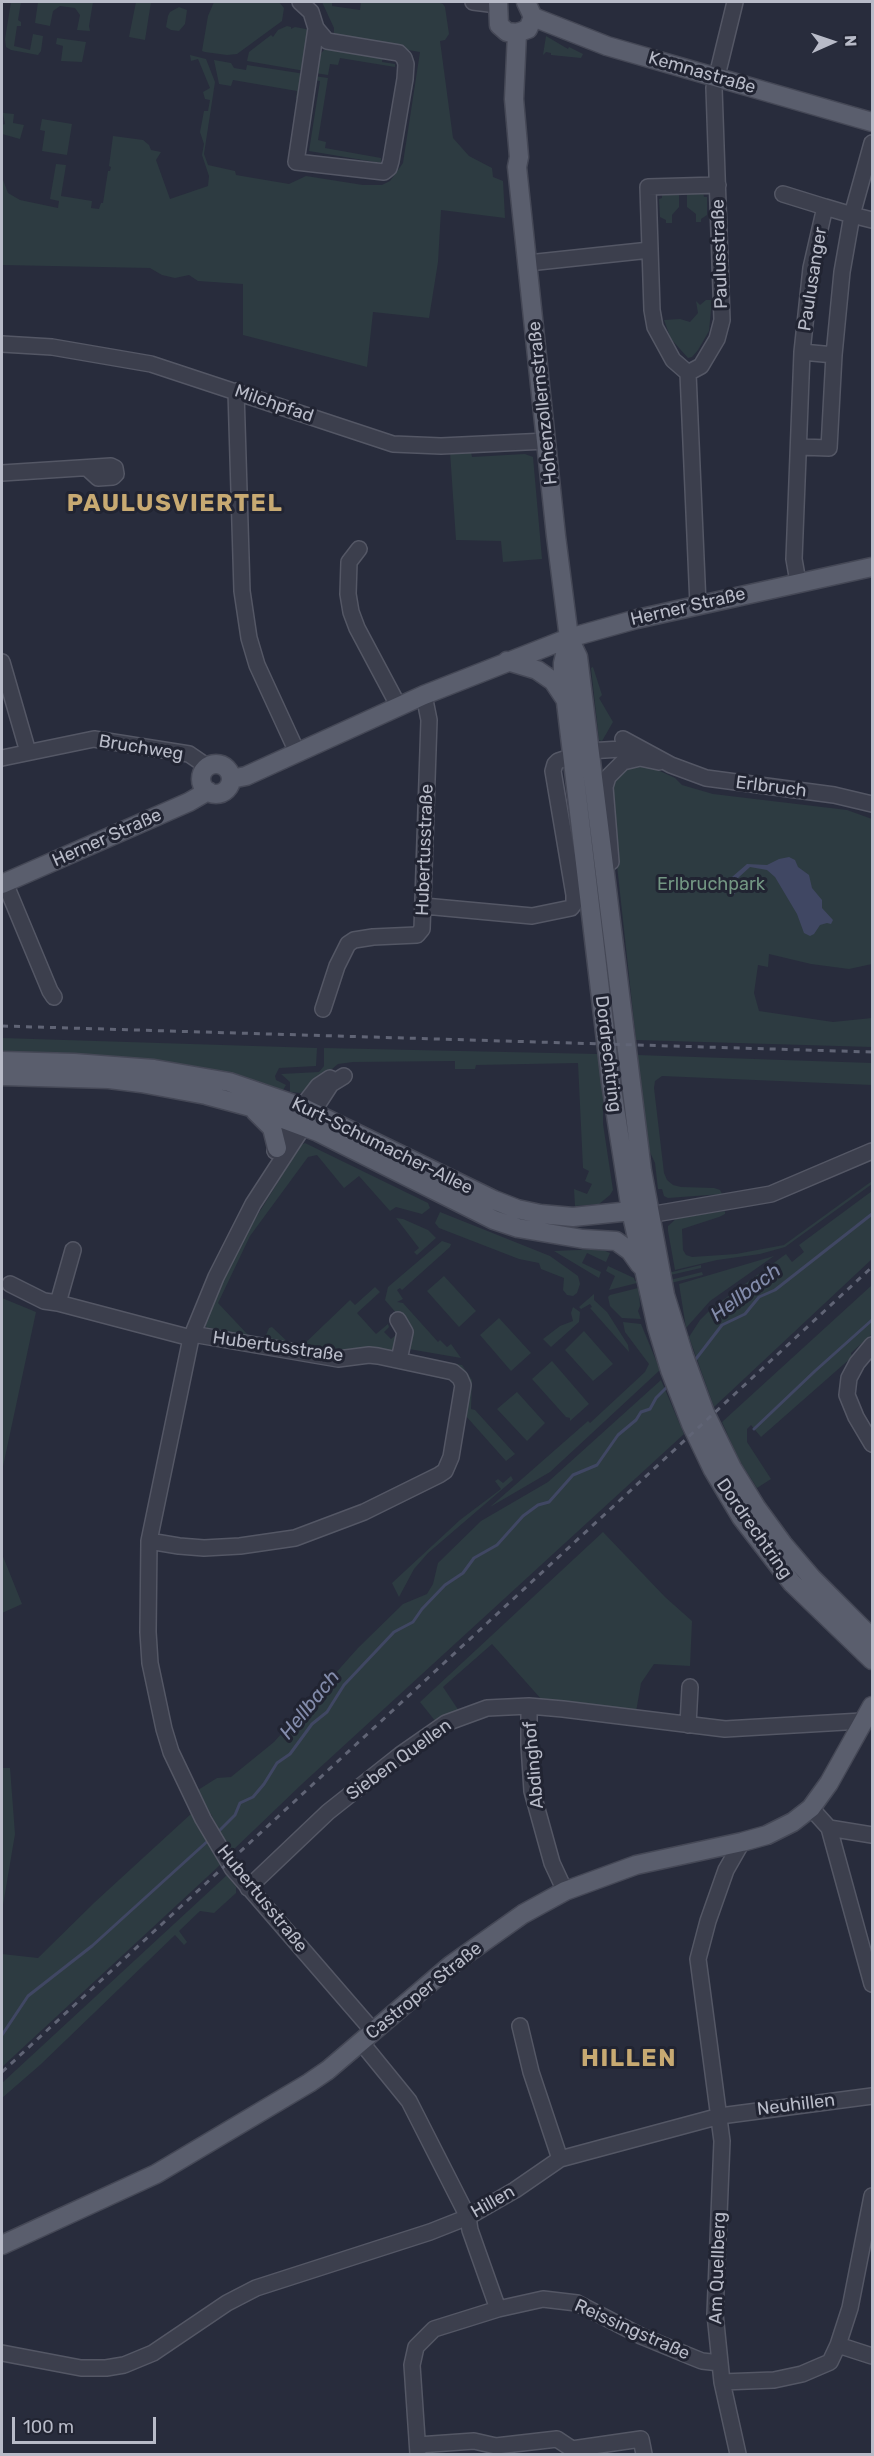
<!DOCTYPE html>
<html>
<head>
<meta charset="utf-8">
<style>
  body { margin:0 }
  #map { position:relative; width:874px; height:2456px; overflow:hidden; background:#282c3c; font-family:Rubik,sans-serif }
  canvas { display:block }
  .frame { position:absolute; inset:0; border:3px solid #b8bbc8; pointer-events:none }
  .north { position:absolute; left:802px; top:12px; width:60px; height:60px; -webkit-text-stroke:4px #212432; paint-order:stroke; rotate:87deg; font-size:16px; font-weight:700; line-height:24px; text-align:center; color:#b8bbc8 }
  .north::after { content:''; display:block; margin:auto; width:21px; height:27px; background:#b8bbc8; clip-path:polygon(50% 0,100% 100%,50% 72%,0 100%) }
  .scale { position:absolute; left:12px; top:2417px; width:144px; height:27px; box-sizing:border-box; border:3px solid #b8bbc8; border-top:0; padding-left:8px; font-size:18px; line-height:21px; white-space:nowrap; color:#b8bbc8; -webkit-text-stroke:4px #212432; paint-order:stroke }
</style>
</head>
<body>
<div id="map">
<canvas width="874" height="2456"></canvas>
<div class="frame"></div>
<div class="north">N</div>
<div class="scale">100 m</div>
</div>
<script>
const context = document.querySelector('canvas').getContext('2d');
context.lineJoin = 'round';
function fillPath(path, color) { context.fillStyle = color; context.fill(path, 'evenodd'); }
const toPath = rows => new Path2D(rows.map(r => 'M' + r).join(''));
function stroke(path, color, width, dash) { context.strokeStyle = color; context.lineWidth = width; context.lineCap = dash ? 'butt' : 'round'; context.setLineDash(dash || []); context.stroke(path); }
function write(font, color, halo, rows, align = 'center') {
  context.font = font + ' Rubik,sans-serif'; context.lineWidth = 6; context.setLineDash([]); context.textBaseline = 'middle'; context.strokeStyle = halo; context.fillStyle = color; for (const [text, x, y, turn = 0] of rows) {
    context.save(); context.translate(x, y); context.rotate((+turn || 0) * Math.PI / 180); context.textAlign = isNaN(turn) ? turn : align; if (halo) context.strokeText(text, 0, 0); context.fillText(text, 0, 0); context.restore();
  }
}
fillPath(toPath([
  [11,2,21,2,18,20,21,22,21,26,17,26,14,46,30,50,33,34,43,36,41,51,38,55,11,50,6,47,5,39],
  [38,2,93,2,89,26,90,31,77,30,80,15,75,8,60,6,53,11,50,26,35,23],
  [136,2,151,2,145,40,129,37],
  [214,2,279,2,284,8,282,21,237,54,227,55,205,52,202,51,208,16],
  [322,2,332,2,332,6,360,10,361,2,437,2,443,4,445,7,449,34,445,40,440,41,453,138,469,156,492,168,493,177,503,181,505,218,441,210,438,262,429,318,373,312,367,367,243,335,243,284,198,281,189,275,175,278,162,275,150,268,2,265,2,160,3,180,8,193,20,200,58,208,59,201,50,199,56,164,66,165,61,196,92,201,91,208,99,209,101,203,103,203,108,171,110,171,111,167,109,166,113,136,143,140,149,145,151,150,161,152,156,160,170,199,208,186,209,176,202,155,204,144,200,132,204,111,208,111,210,100,205,99,203,92,210,88,198,59,191,61,190,55,206,59,215,82,204,154,208,165,235,171,236,175,289,184,306,176,363,185,382,185,390,181,403,163,420,52,331,37,325,32,334,33,334,28],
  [179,7,187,10,185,24,179,31,171,30,166,27,168,16,170,12],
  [287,26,291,27,291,29,295,27,311,30,305,71,247,61,249,52,271,35,273,37,278,30],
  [546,36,568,49,569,47,583,54,581,58,551,55,551,53,546,52,543,55],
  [57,38,86,42,82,62,61,61,63,46,56,44],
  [327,47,383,55,382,62,395,64,395,67,340,58,338,65,330,64,328,75,315,73,318,56],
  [214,60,231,63,234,68,246,70,247,65,305,74,300,99,296,98,297,91,233,80,231,86,219,84],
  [314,76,328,78,318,140,326,142,325,148,381,158,381,163,309,151,320,81,313,80],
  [3,113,14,114,13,123,24,125,20,139,2,134,2,125,5,124],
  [42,119,72,124,67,155,42,151,45,131,40,130],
  [690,190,703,190,704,197,707,197,707,215,701,219,701,222,696,222,696,214,687,207,687,194,691,194],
  [675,191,675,195,679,195,679,207,672,215,672,223,666,223,666,220,660,217,659,199,662,198,662,192],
  [706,300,712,300,709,331,698,350,692,357,688,358,671,339,664,320,680,319,690,322,698,313,696,301,700,305],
  [450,452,471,452,472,457,525,454,533,457,542,559,503,562,501,541,456,540],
  [593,667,602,695,599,698,613,722,602,741,599,740,591,668],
  [635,765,649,766,675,778,682,785,713,794,847,810,872,819,872,964,849,969,811,964,769,954,768,967,758,965,754,993,759,1011,833,1022,872,1018,872,1047,636,1040,615,847,612,787,616,777,624,769],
  [2,1038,317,1048,316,1066,279,1068,275,1076,276,1080,286,1085,283,1090,220,1071,148,1060,2,1052],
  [324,1048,598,1054,603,1081,603,1124,613,1190,610,1195,599,1204,575,1206,574,1189,587,1194,592,1184,585,1181,589,1171,583,1168,578,1063,476,1065,475,1069,455,1069,455,1061,353,1062,338,1064,307,1090,300,1093,290,1092,290,1082,281,1074,319,1072,324,1066],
  [637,1055,872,1063,872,1085,662,1076,655,1081,654,1088,664,1173,667,1180,673,1185,681,1187,714,1188,720,1190,722,1194,668,1198,664,1196,662,1189,658,1189,655,1163,649,1150],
  [305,1143,428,1203,430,1208,422,1214,396,1207,390,1211,359,1176,344,1188,317,1155,308,1157,250,1236,218,1303,249,1336,246,1337,207,1329,205,1323,239,1245,301,1145],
  [872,1181,872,1184,785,1247,760,1254,717,1260,675,1270,668,1231,668,1226,677,1218,725,1211,725,1214,719,1217,682,1229,683,1250,686,1255,692,1257,736,1254,784,1245],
  [872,1191,872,1259,714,1407,689,1337,700,1320,712,1308,786,1254,792,1262,804,1252,799,1245],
  [440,1212,550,1256,578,1276,580,1284,577,1293,573,1296,567,1295,563,1290,564,1278,541,1269,539,1263,519,1259,439,1228,435,1223],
  [396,1218,403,1219,428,1230,436,1238,417,1255,414,1252,419,1248],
  [442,1241,451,1244,450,1247,402,1290,400,1288,397,1290,403,1299,397,1302,403,1303,438,1342,440,1340,447,1347,451,1344,461,1358,409,1349,410,1329,385,1300,388,1287],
  [601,1249,610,1253,606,1262,587,1253,582,1263,601,1272,599,1278,554,1251],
  [774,1256,710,1301,686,1328,679,1284],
  [701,1265,701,1268,653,1279,654,1284,702,1272,703,1275,639,1291,640,1306,638,1311,641,1319,622,1318,610,1306,608,1297,610,1295,650,1285,649,1280,609,1290,615,1276,606,1271,608,1266,634,1278,635,1281],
  [444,1276,476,1311,459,1327,427,1291],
  [872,1285,872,1334,851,1353,852,1357,761,1437,751,1425,747,1429,747,1442,771,1479,757,1488,739,1460,722,1422],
  [375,1287,380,1292,357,1313,376,1334,388,1324,389,1327,384,1332,391,1339,396,1335,399,1342,398,1351,393,1354,371,1350,338,1353,302,1348,271,1341,266,1335,269,1328,272,1327,290,1344,301,1347,350,1300,355,1305],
  [594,1294,594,1300,607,1312,628,1345,629,1352,590,1308,592,1307,590,1304,581,1309,579,1307],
  [2,1298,36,1312,2,1471],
  [573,1307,580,1312,579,1322,551,1347,543,1339,560,1326,573,1321,571,1313],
  [499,1318,531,1353,511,1371,480,1335],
  [623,1322,641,1324,660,1370,550,1472,490,1507,588,1421,590,1423,645,1372,649,1364,625,1332],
  [584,1331,613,1364,593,1381,565,1350],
  [405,1355,462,1365,472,1380,471,1409,475,1410,515,1454,506,1461,465,1415,468,1384],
  [552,1361,589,1404,570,1421,570,1418,566,1417,532,1379],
  [661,1380,684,1434,302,1784,231,1852,198,1790,217,1778,231,1777,274,1742,358,1648,403,1604,427,1594,433,1584,438,1563,481,1521,548,1482],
  [517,1392,545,1423,527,1441,497,1409],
  [511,1476,513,1480,428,1553,414,1569,399,1597,392,1583,460,1520,501,1489,495,1481,498,1479,503,1483],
  [603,1532,665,1597,692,1621,690,1666,654,1664,641,1683,636,1712,542,1700,492,1644,443,1687,459,1711,436,1722,420,1702],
  [2,1554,22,1604,2,1613],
  [2,1768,10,1768,15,1834,2,1911],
  [192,1813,220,1865,2,2067,2,1954,38,1958,95,1902],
  [227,1875,236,1887,236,1893,214,1913,200,1911,179,1931,187,1942,184,1945,175,1935,40,2065,2,2098,2,2083]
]), '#2d3b41');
fillPath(toPath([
  [789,857,795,860,798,867,809,875,812,888,822,900,822,908,833,920,831,924,827,923,820,925,814,934,810,936,804,933,797,914,775,877,767,870,750,867,738,878,735,894,731,895,730,892,732,877,747,864,767,865,779,859]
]), '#404763');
stroke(toPath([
  [692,1364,722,1325,745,1314,759,1297,775,1290,872,1214],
  [754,1429,815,1371,872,1320],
  [217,1833,235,1815,240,1803,253,1797,264,1784,277,1763,290,1754,312,1724,327,1712,344,1685,394,1632,413,1622,422,1609,445,1585,463,1573,474,1558,497,1545,523,1516,538,1505,549,1502,573,1475,597,1465,618,1435,636,1420,641,1412,650,1409,656,1398,670,1384],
  [2,2035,28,1996,92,1946,210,1839]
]), '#404763', 3);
const minor = toPath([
  [300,2,311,12,316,28,296,162,384,172,389,168,391,161,405,79,406,64,404,58,399,53,327,41,316,28],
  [473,2,497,5],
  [872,143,852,215,872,220],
  [783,194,825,207],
  [528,263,650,250],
  [2,344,52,347,151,364,393,444,441,446,547,441],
  [802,352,834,355],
  [688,373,701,366,717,339,722,320,714,88,735,2],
  [688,373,673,360,655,327,652,310,648,187,718,185],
  [688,373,698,605],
  [236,391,242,591,249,638,257,665,297,752],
  [2,473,111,466,115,468,116,474,113,477,98,478,87,468],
  [359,549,349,562,348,594,351,612,357,628,399,707],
  [798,582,794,559,802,352,811,268,825,207,852,215,842,272,834,355,829,448,800,447],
  [2,662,28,752],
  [623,739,671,765,706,778,834,795,872,804],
  [588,751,638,748],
  [2,758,94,739,189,754,208,767],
  [611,862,605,787,608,777,623,762,640,758,659,762],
  [5,883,50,991,54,997],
  [424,906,532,916,571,908,574,904,574,895,553,771,555,764,558,761,573,756],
  [323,1009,337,966,348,944,354,940,373,937,417,935,422,929,429,720,424,695],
  [344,1076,331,1084,253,1204,216,1277,191,1338,149,1541,148,1632,150,1663,164,1729,171,1752,203,1819,232,1868,373,2031],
  [275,1151,291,1121,318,1086,330,1078],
  [649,1215,771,1194,872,1151],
  [73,1250,58,1303,191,1338],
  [10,1284,44,1301,58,1303],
  [398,1320,405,1332,399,1360],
  [872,1345,857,1363,849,1378,847,1395,856,1417,872,1444],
  [149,1541,179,1546,204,1548,240,1546,295,1538,364,1512,439,1475,445,1471,451,1457,463,1385,460,1378,453,1372,378,1356,369,1355,338,1359,192,1334],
  [529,1706,529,1745,532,1791,552,1863,565,1891],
  [688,1725,690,1687],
  [811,1808,829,1828,872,1835],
  [829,1828,872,1984],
  [248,1888,328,1812,400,1755,446,1723,487,1708,529,1706,563,1709,725,1729,862,1721],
  [520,2026,531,2072,560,2159],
  [361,2042,409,2101,468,2217,470,2230,498,2309,543,2299,577,2303,641,2336,692,2357,702,2361,720,2363],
  [838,2345,872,2356],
  [2,2353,81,2368,106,2368,124,2365,153,2353,227,2303,256,2288,430,2232,468,2217,515,2190,560,2159,720,2116,872,2096],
  [722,2382,774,2380,802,2374,830,2362,838,2345,850,2308,872,2196],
  [418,2445,474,2441,496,2446,557,2439,572,2449,641,2439,644,2454],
  [418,2454,412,2365,416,2347,434,2329,498,2309],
  [738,2454,722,2382,715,2314,722,2141,698,1959,708,1921,726,1870,742,1842]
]);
const major = toPath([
  [498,2,499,25,507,32,517,33,528,29,533,17,526,2],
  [533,17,607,46,872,122],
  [517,33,514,99,519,157,517,167,556,536,569,638,578,657,642,1171,665,1295,684,1356,705,1413,732,1468,756,1507,783,1544,812,1578,872,1638],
  [569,638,563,663,563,677,611,1083,631,1211,657,1327,670,1370,691,1424,713,1470,741,1517,792,1583,872,1660],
  [507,661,537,670,553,681,565,699],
  '201 779a15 15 0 1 1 30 0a15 15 0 1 1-30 0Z',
  [231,779,246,776,424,695,569,638,637,619,872,567],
  [2,884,189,802,208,791],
  [2,1061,74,1063,154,1069,229,1082,302,1107,494,1200,517,1209,540,1214,573,1217,631,1211,642,1213],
  [2,1076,109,1079,141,1083,206,1095,251,1107,318,1132,494,1220,518,1228,583,1239,616,1241,630,1251,640,1265],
  [255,1111,272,1128,277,1148],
  [2,2245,156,2174,309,2083,328,2070,451,1965,523,1914,565,1891,636,1865,742,1842,767,1835,793,1822,811,1808,829,1783,872,1706]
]);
stroke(minor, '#545765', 18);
stroke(major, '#454856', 21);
stroke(minor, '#3c3f4d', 15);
stroke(major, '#5a5e6d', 18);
stroke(toPath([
  [2,1026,872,1052],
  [2,2072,872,1267]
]), '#606475', 3, [6, 6]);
write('18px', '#b8bbc8', '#212432', [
  ["Kemnastraße",702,73,16],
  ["Paulusstraße",720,254,-92],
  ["Paulusanger",813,279,-81],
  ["Hohenzollernstraße",543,403,-96],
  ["Milchpfad",274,404,19],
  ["Herner Straße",688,607,-13],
  ["Bruchweg",141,748,9],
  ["Erlbruch",771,787,7],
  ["Herner Straße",107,838,-24],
  ["Hubertusstraße",425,850,-88],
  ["Dordrechtring",608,1054,83],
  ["Kurt-Schumacher-Allee",382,1146,26],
  ["Hubertusstraße",278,1347,8],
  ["Dordrechtring",754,1529,55],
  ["Sieben Quellen",399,1760,-36],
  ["Abdinghof",534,1765,-95],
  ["Hubertusstraße",262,1899,51],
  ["Castroper Straße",424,1991,-39],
  ["Neuhillen",796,2105,-7],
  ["Hillen",493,2202,-30],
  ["Am Quellberg",718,2268,-88],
  ["Reissingstraße",632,2330,24]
]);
write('18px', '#729682', '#212432', [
  ["Erlbruchpark",711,885]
]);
write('italic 20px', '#838cab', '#212432', [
  ["Hellbach",746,1293,-37],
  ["Hellbach",310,1705,-51]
]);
context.letterSpacing = '1.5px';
write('bold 24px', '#c8aa72', '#212432', [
  ["PAULUSVIERTEL",175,504],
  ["HILLEN",629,2059]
]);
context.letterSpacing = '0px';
</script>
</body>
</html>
